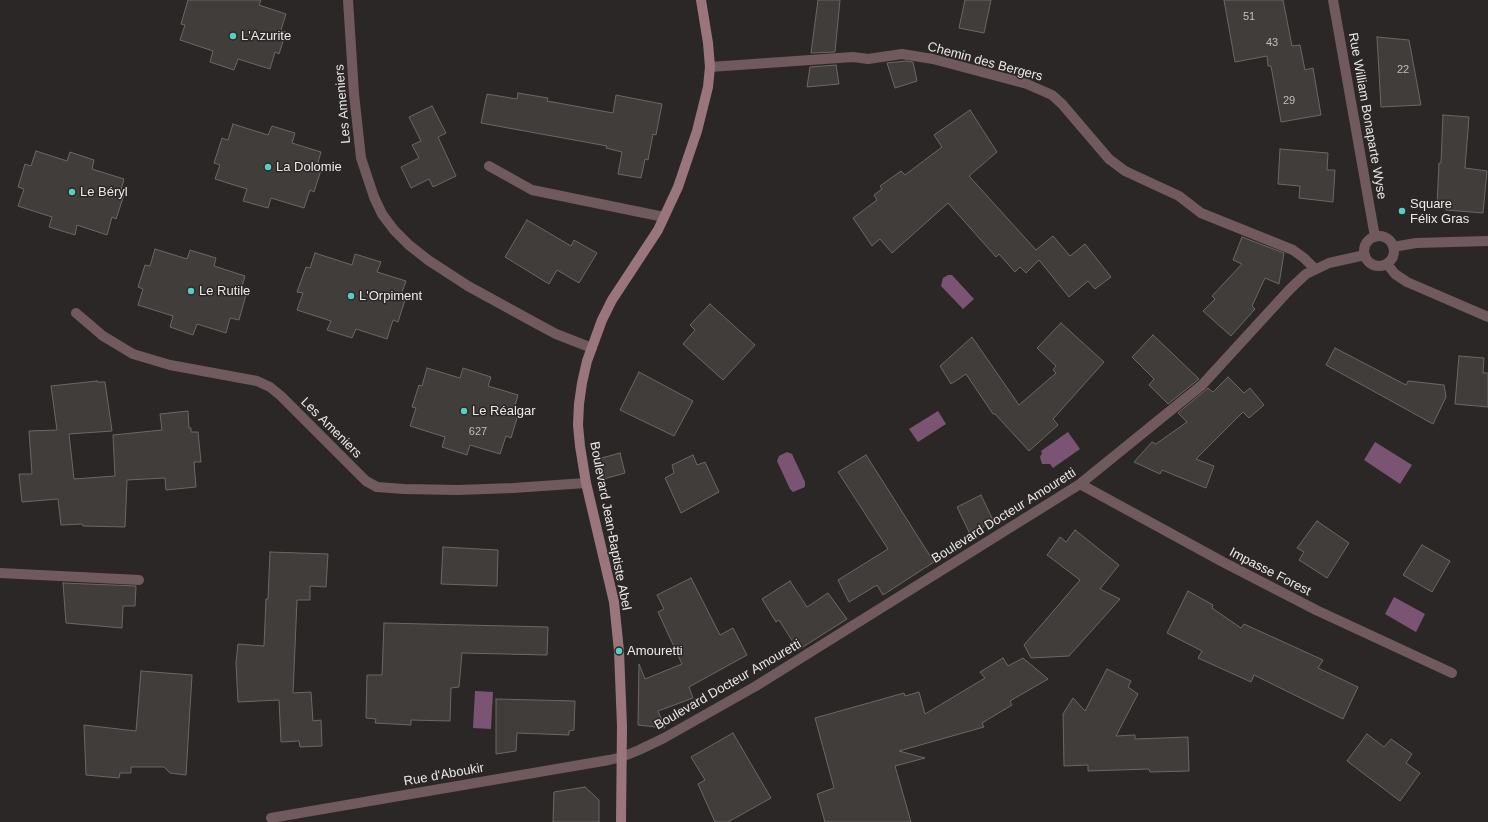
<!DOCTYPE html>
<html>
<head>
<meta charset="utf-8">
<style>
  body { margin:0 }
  canvas { display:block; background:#2b2726 }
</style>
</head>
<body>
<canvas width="1488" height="822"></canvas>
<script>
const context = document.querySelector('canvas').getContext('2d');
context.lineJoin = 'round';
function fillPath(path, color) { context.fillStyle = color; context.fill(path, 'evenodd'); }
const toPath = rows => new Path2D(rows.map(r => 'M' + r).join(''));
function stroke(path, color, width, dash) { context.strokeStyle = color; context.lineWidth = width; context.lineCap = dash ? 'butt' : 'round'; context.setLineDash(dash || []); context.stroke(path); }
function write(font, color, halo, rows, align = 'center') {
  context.font = font + ' Arial,sans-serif'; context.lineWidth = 3; context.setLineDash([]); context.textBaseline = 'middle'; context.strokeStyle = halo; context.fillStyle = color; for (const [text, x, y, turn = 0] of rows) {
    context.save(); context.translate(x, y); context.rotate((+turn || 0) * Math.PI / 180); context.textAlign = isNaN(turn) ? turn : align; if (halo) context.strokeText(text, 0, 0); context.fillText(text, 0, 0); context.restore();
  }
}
fillPath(toPath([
  [948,275,952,275,974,299,963,309,941,286,943,278],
  [938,411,946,424,918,442,909,429],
  [1068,432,1080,449,1053,468,1050,464,1042,464,1040,457,1042,453,1041,451],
  [1375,442,1412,465,1400,484,1364,460],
  [787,452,792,454,805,482,805,487,793,492,790,489,777,461,779,456],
  [1394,597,1425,614,1416,632,1385,614],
  [475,691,493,692,491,729,473,728]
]), '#7c5473');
const building = toPath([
  [188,0,261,0,259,5,286,14,281,30,286,32,279,54,275,52,270,69,238,59,234,70,210,62,213,51,180,40,185,25,181,24,188,0],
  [818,0,840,0,835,52,811,53,818,0],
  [965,0,991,0,984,33,959,28,965,0],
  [1224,0,1283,0,1292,46,1300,45,1305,70,1313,68,1321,115,1281,122,1271,66,1268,66,1267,56,1235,62,1224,0],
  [1377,37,1409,40,1421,105,1381,107,1377,37],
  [906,61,913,62,917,81,895,88,887,63,906,61],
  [836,65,839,84,807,87,810,67,836,65],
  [518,93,548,98,547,101,613,113,616,95,662,104,656,135,653,134,648,160,645,159,641,178,618,174,622,152,606,148,607,146,481,123,487,94,517,99,518,93],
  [432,106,446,133,438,137,456,176,433,187,429,179,411,188,401,167,419,158,412,145,421,141,409,117,432,106],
  [970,110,997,152,969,176,1036,250,1053,236,1070,256,1085,244,1111,277,1095,289,1088,281,1069,297,1039,260,1026,273,1020,267,1015,272,999,254,996,257,948,203,892,253,880,239,872,246,853,218,877,200,874,195,882,189,880,186,901,171,905,175,942,147,934,135,970,110],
  [1443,115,1469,117,1465,168,1487,171,1483,213,1446,210,1446,208,1437,206,1439,163,1441,163,1443,115],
  [233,124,268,135,272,126,295,133,292,143,321,152,316,169,321,170,314,192,310,190,304,208,271,198,268,208,243,201,247,189,215,179,220,165,214,163,222,138,228,140,233,124],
  [1280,149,1328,153,1327,170,1335,170,1333,202,1299,198,1300,186,1278,184,1280,149],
  [36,151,67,161,70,152,94,160,92,169,124,179,120,194,124,195,116,219,112,217,107,235,77,225,75,235,49,227,52,217,18,206,24,189,18,187,25,164,31,166,36,151],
  [527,220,571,246,574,240,597,253,579,283,557,270,549,284,505,257,527,220],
  [1242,237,1284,253,1279,284,1265,278,1252,306,1255,309,1231,336,1203,311,1215,299,1212,296,1242,264,1233,260,1242,237],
  [155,249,187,259,190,250,216,258,214,266,245,276,240,293,246,295,239,320,230,318,226,333,197,324,193,335,170,327,173,316,138,305,143,289,138,287,145,265,150,266,155,249],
  [315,253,352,265,355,254,381,262,377,272,406,281,400,298,405,300,398,322,393,320,387,339,356,329,352,338,327,330,331,321,297,310,303,293,297,292,306,267,310,268,315,253],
  [710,304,755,345,723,380,683,344,695,330,690,325,710,304],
  [1061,323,1104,362,1053,419,1058,425,1029,451,995,414,993,414,966,374,951,384,940,366,972,337,1019,405,1056,373,1053,370,1056,366,1037,348,1061,323],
  [1153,335,1199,379,1168,404,1149,385,1154,379,1132,357,1153,335],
  [1335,348,1406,385,1408,381,1444,385,1446,397,1433,424,1326,365,1335,348],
  [1459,356,1484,358,1483,373,1488,373,1488,407,1455,404,1459,356],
  [427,368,460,378,463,368,491,377,488,386,518,395,513,413,518,415,511,438,506,436,500,454,470,445,467,455,442,447,445,437,410,426,416,408,412,407,419,385,422,386,427,368],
  [639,372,693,401,674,436,620,410,639,372],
  [1228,377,1244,393,1250,388,1264,405,1249,418,1243,412,1196,459,1214,466,1206,488,1162,470,1160,474,1134,462,1152,442,1156,444,1187,422,1178,413,1208,388,1213,392,1228,377],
  [97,381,97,382,105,382,112,431,69,434,74,479,115,476,113,435,162,430,160,414,188,411,189,428,191,428,191,432,198,432,201,462,194,462,196,487,166,490,165,478,127,480,125,527,83,526,82,524,61,525,58,499,22,502,19,474,32,474,29,431,57,430,51,386,97,381],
  [620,453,625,473,604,479,598,459,620,453],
  [693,455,697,465,705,462,719,492,681,513,665,478,674,473,672,465,693,455],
  [866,455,934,562,883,595,877,585,849,602,838,580,888,549,838,472,866,455],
  [981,495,993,520,971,536,957,507,981,495],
  [1317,521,1349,543,1327,578,1299,560,1304,552,1297,548,1317,521],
  [1075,530,1119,565,1100,589,1120,599,1069,656,1031,658,1024,645,1080,580,1047,555,1060,537,1066,542,1075,530],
  [1422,545,1450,561,1432,592,1403,575,1422,545],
  [443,547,498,550,497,586,441,584,443,547],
  [270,552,328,554,326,587,310,586,310,600,297,600,293,693,311,692,313,721,321,720,322,746,300,747,299,741,281,742,279,700,238,702,236,663,238,644,264,646,266,599,268,599,270,552],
  [691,578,720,635,733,628,747,655,689,687,693,698,658,711,665,728,638,725,639,664,645,679,682,664,658,612,664,609,657,595,691,578],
  [790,581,807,607,828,593,847,619,798,650,779,620,776,622,762,599,790,581],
  [63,583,136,586,135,606,123,606,122,628,66,623,63,583],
  [1188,591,1213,605,1212,608,1241,628,1244,624,1323,660,1318,668,1358,687,1343,719,1254,675,1251,682,1198,658,1202,651,1167,633,1188,591],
  [384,623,548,627,547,655,462,653,459,687,451,688,450,721,411,720,411,725,375,723,376,719,366,718,367,675,382,675,384,623],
  [1003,658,1008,666,1023,658,1048,679,1010,701,1012,705,982,723,984,727,899,751,925,758,895,766,911,822,825,822,817,794,834,788,815,718,904,693,905,696,919,692,925,714,985,678,980,672,1003,658],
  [1107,669,1131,681,1128,687,1138,694,1116,736,1135,735,1135,739,1188,737,1189,771,1150,772,1149,769,1088,771,1088,765,1064,766,1063,714,1073,698,1085,711,1107,669],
  [141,671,192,675,186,775,170,773,164,767,131,767,131,773,120,773,119,778,86,775,84,725,136,731,141,671],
  [496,699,575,701,574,730,569,731,569,735,517,733,516,751,496,754,496,699],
  [733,733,771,798,728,822,715,822,698,784,705,780,691,757,733,733],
  [1367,734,1384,747,1391,739,1412,754,1406,763,1420,773,1400,801,1347,761,1367,734],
  [585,787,599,800,599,822,553,822,554,792,585,787]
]);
fillPath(building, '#403d3a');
stroke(building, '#6b6764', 1);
stroke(toPath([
  [348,0,354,94,361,158,374,197,382,214,394,230,409,245,428,260,468,286,530,320,556,334,592,348],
  [489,166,532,190,664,217],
  [76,313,103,336,133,354,170,365,257,381,270,387,281,396,366,481,377,487,404,489,458,490,513,488,586,483],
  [0,573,139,580]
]), '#715a5e', 10);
stroke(toPath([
  [1333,0,1375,237],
  [710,67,853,57,868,59,902,54,933,59,1027,84,1052,95,1062,104,1109,159,1125,171,1179,196,1201,213,1293,250,1304,258,1315,269],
  '1364 251a15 15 0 1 1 30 0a15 15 0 1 1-30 0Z',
  [1393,247,1416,243,1488,241],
  [1387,264,1395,274,1407,282,1488,317],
  [1080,484,1223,562,1316,610,1452,673],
  [271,818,609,760,622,757,639,750,664,738,756,686,1080,484,1202,385,1290,289,1306,274,1329,263,1365,255]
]), '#715a5e', 10);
stroke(toPath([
  [621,822,622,726,619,651,614,602,586,483,580,446,578,425,579,404,582,383,587,361,602,320,612,300,658,230,678,187,697,131,708,87,710,67,708,43,701,0]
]), '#9a757c', 10);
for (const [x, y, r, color] of [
  [233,36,4,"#55cec4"],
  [268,167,4,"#55cec4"],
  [72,192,4,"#55cec4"],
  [1402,211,4,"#55cec4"],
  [191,291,4,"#55cec4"],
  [351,296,4,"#55cec4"],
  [464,411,4,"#55cec4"],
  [619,651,4,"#55cec4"]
]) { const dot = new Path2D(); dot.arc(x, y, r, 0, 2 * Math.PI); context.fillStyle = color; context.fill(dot); stroke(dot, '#2b2726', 1.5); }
write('11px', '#c1bebc', null, [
  ["51",1249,17],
  ["43",1272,43],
  ["22",1403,70],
  ["29",1289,101],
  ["627",478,432]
]);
write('13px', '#ece9e8', '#2b2726', [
  ["L'Azurite",241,36],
  ["La Dolomie",276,167],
  ["Le Béryl",80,192],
  ["Square",1410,204],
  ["Félix Gras",1410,219],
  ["Le Rutile",199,291],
  ["L'Orpiment",359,296],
  ["Le Réalgar",472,411],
  ["Amouretti",627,651]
], 'left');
write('13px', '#ece9e8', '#2b2726', [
  ["Chemin des Bergers",985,62,15],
  ["Les Ameniers",343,104,-95],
  ["Rue William Bonaparte Wyse",1367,116,80],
  ["Les Ameniers",331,428,45],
  ["Boulevard Docteur Amouretti",1004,516,-32],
  ["Boulevard Jean-Baptiste Abel",610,526,79],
  ["Impasse Forest",1270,572,27],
  ["Boulevard Docteur Amouretti",728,685,-30],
  ["Rue d'Aboukir",444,775,-10]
]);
</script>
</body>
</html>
